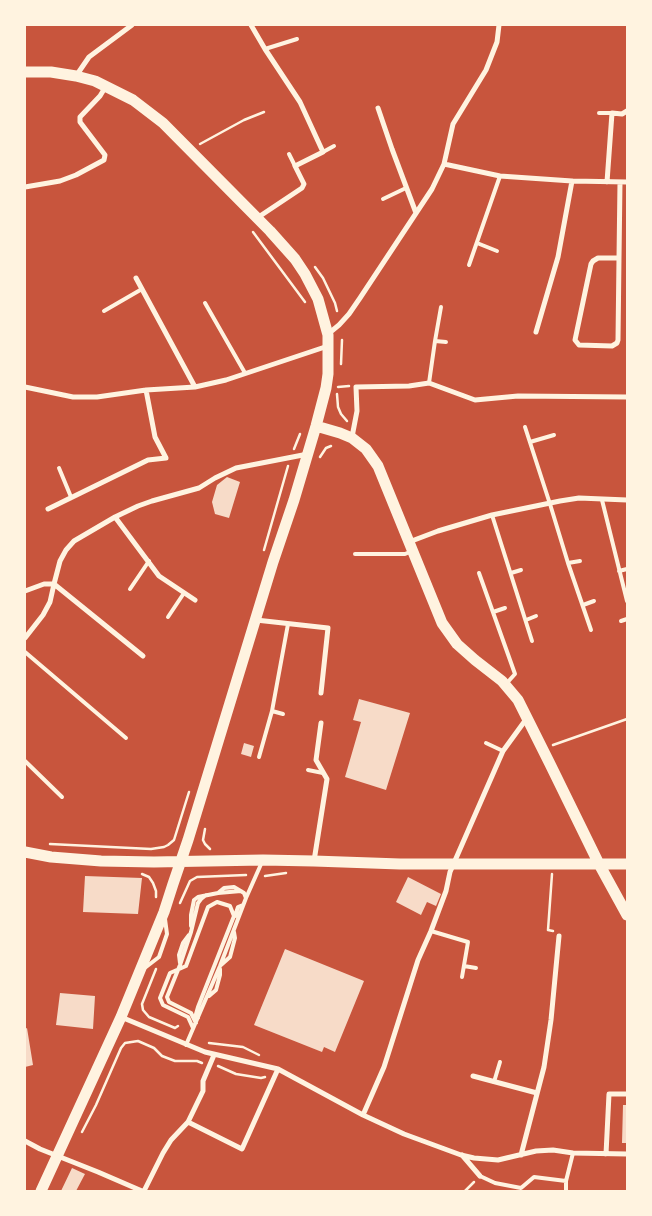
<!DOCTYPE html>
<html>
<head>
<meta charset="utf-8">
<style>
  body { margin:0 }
  #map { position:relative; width:652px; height:1216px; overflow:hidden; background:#c8553d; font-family:"Sofia Sans Condensed",sans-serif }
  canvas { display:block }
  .frame { position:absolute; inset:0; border:26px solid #fff3e0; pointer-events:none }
</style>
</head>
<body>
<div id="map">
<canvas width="652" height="1216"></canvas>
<div class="frame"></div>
</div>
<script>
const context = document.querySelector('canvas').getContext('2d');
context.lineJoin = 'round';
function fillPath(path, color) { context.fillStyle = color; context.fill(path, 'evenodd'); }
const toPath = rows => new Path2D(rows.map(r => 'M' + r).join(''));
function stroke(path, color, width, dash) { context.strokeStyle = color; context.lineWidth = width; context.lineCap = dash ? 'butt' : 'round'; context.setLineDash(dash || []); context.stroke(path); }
fillPath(toPath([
  [227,477,240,482,229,518,215,514,212,502,217,485],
  [359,699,410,713,386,790,345,777,361,722,353,720],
  [244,743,254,746,251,757,241,754],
  [85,876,142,878,138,914,83,912],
  [408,877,441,894,436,906,427,902,421,915,396,902],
  [285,949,364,981,335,1052,324,1047,322,1052,254,1025],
  [60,993,95,996,93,1029,56,1025],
  [27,1028,33,1065,25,1067,25,1029],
  [623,1105,627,1105,627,1143,622,1143],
  [72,1168,85,1174,76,1191,61,1191]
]), '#f7dbc8');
stroke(toPath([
  [200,144,244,120,264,112],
  [253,232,305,302],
  [315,267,323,278,335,303,337,311],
  [341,364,342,340],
  [338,387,349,386],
  [337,394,338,407,341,414,347,421],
  [294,449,300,434],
  [320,457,326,448,331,446],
  [264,550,288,466],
  [553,745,627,719],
  [205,829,203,840,205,844,210,849],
  [50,844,151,849,164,847,168,845,174,840,189,792],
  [142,874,149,877,153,883,156,891,156,897],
  [552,874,548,930,553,931],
  [265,876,286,873],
  [180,903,190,881,197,877,246,875],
  [156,969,142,1004,143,1010,149,1017,175,1028,178,1026],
  [209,1043,243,1047,259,1055],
  [218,1066,236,1074,261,1078,265,1077],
  [82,1132,96,1105,121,1048,125,1043,138,1041,154,1048,162,1056,175,1061,197,1061,202,1063],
  [465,1191,474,1182]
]), '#fff3e0', 2.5);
stroke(toPath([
  [265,49,297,39],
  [599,113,612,113],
  [323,152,334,146],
  [289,154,295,166],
  [383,199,406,188],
  [477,243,497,251],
  [469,265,500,176],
  [205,303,245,373],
  [104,311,142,289],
  [435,341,446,342],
  [429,383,435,341,441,307],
  [525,427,550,504,568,563,591,630],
  [530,442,554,435],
  [59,468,71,497],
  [602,500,627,601],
  [492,515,532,641],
  [355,554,405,554,412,551],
  [568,563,580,561],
  [619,571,627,569],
  [479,573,515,674,506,684],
  [511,573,521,570],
  [130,589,149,561],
  [583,605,594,601],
  [493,612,505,608],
  [168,617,184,593],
  [526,620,536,616],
  [621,621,627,619],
  [25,652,126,738],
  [272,711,283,714],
  [486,743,503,751],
  [259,757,272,711,288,624],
  [25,761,62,797],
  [308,770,323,773],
  [218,893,224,888,234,887,244,893,246,898],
  [235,916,238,907,243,905],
  [191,926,191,915,194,900,198,897,218,893,241,891],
  [431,931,468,942,462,977],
  [180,963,179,955,183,943,189,935],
  [221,965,230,957,235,938,234,932],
  [464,966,476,968],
  [146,967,159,957,167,934,165,919],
  [209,996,216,990,220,975,220,969],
  [196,1023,191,1013,169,1002,167,997,180,965,191,932,198,903,201,899,206,895],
  [193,1028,188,1017,163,1005,160,998,170,973,186,966,208,907,217,902,230,906,234,916,198,1007,196,1014,198,1018],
  [186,1045,220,966,246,898,262,862],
  [494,1082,500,1062],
  [480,1176,495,1183,521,1188,534,1177,566,1181],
  [566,1191,566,1181,573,1153]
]), '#fff3e0', 4);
stroke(toPath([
  [251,25,265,49,300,102,323,152,295,166,304,184,302,188,257,218],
  [76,76,89,57,132,25],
  [378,108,392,149,416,213],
  [444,164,453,124,486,70,497,42,499,25],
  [607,182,612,113,622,114,627,111],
  [25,187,60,181,76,175,104,160,105,155,80,122,80,117,100,96,106,86],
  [619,258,598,258,593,261,591,264,575,340,579,345,612,346,617,343,618,340,619,258,620,182],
  [136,278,195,387],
  [536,332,558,257,572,181],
  [328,334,339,325,349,314,360,298,432,189,444,164,500,176,572,181,627,182],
  [25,387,73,397,97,397,146,390,195,387,226,380,328,346],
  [352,437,357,411,356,387,409,386,429,383,475,400,518,396,627,397],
  [48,509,148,460,166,458,155,437,146,390],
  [115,517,159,576,195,600],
  [409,542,438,531,492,515,560,501,579,498,627,500],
  [25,591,44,584,54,584,143,656],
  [256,620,328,628,321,693],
  [25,638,43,615,50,602,54,584,60,561,66,550,74,541,115,517,138,506,152,501,199,488,215,478,236,468,308,454],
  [314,861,327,779,316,760,321,723],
  [121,1017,205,1052,278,1069,363,1115,404,1134,461,1155,474,1158,498,1160,536,1151,553,1150,573,1153,627,1154],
  [473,1076,537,1093],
  [363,1115,384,1067,418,960,431,931,446,891,450,872,503,751,527,718],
  [188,1122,203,1091,203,1081,214,1055],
  [25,1141,40,1149,98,1172,142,1191],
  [606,1154,609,1094,627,1094],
  [462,1155,480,1176],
  [521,1155,544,1067,551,1020,559,936],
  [144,1191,163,1153,171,1140,188,1122,242,1149,278,1069]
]), '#fff3e0', 5);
stroke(toPath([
  [25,72,51,72,76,76,95,81,133,100,163,123,270,231,295,259,305,274,318,299,328,335,328,374,326,388,316,426,294,500,273,562,188,840,173,884,164,912,121,1017,41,1191],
  [316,426,340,433,352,438,366,449,378,466,442,623,457,644,475,660,502,681,518,700,550,764,599,864,627,915],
  [25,852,51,857,101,861,154,862,263,860,314,861,400,864,627,864]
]), '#fff3e0', 11);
</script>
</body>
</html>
